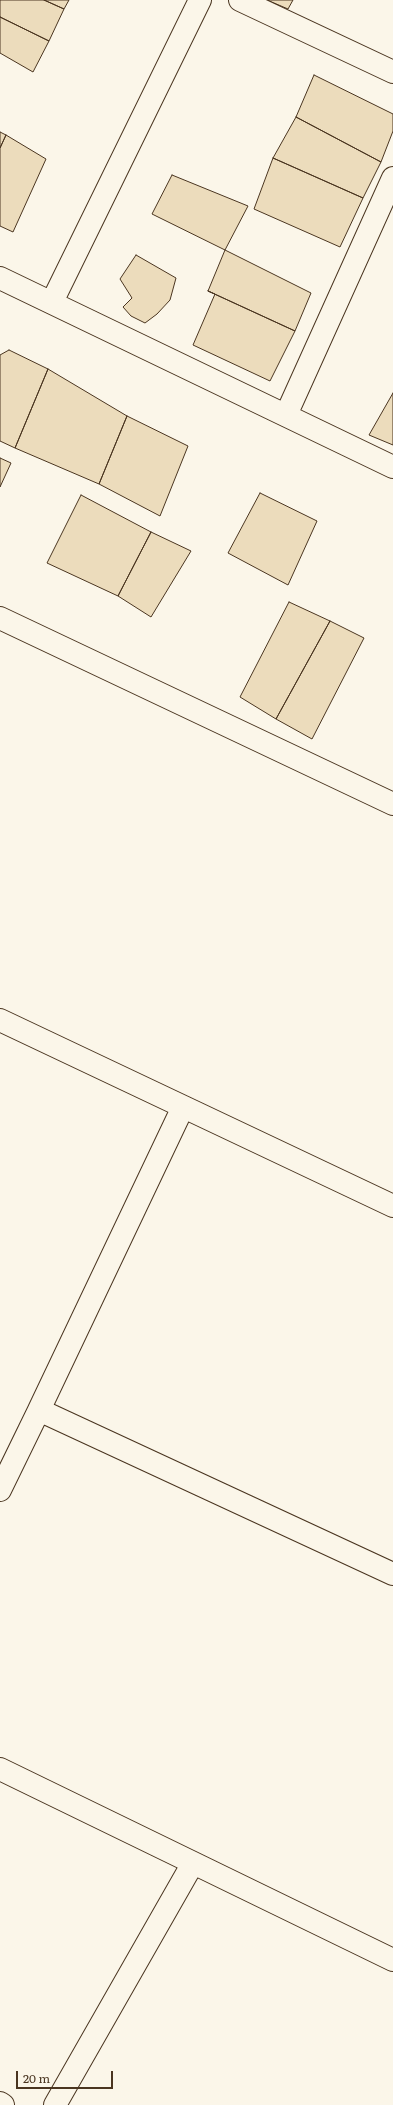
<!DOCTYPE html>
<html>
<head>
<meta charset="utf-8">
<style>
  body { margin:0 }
  #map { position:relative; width:393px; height:2105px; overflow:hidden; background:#fbf6e9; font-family:Literata,serif }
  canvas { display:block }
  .scale { position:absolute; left:16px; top:2071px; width:97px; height:18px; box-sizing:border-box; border:2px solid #4a3520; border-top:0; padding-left:5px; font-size:12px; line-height:14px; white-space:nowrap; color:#4a3520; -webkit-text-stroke:3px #fbf6e9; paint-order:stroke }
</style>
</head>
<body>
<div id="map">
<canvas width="393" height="2105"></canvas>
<div class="scale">20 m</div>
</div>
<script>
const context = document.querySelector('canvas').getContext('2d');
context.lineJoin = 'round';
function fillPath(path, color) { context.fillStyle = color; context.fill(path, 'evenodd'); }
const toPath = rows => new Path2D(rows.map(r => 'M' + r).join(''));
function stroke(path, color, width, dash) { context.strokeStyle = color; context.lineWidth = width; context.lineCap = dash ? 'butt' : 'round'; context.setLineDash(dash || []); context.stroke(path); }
const building = toPath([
  [0,0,44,0,64,9,49,41,0,17,0,0],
  [44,0,69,0,64,9,44,0],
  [267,0,293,0,288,9,267,0],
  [0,17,49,41,33,72,0,53,0,17],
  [314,75,393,114,393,131,381,162,296,117,314,75],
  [296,117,381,162,363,198,273,158,296,117],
  [0,132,6,135,0,148,0,132],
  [6,135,46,159,13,232,0,226,0,148,6,135],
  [273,158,363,198,340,247,254,209,273,158],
  [172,175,248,206,225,250,152,214,172,175],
  [225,250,311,293,295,331,208,291,225,250],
  [136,255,176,278,170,300,157,314,145,323,131,316,123,307,132,298,120,279,136,255],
  [208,291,295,331,270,381,193,345,215,294,208,291],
  [9,350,48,369,15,448,0,441,0,355,9,350],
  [48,369,127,416,99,484,15,448,48,369],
  [393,393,393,445,369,435,393,393],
  [127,416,188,446,160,516,99,484,127,416],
  [0,458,11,463,0,487,0,458],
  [260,493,317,521,288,585,228,553,260,493],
  [81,495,151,532,118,596,47,563,81,495],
  [151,532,191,551,151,617,118,596,151,532],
  [289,602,330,621,276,719,240,697,289,602],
  [330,621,364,638,312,739,276,719,330,621]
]);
fillPath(building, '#ecdcbc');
stroke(building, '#4a3520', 1);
const minor = toPath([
  [240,0,393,72],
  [0,278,393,467],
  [52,302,200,0],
  [286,415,393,178],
  [0,618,393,804],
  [0,1020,393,1206],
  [39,1410,183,1107],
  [0,1490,39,1410,393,1574],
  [0,1769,393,1960],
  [0,2103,3,2105],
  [55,2105,193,1863]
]);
stroke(minor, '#4a3520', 24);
stroke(minor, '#fbf6e9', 22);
</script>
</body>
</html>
